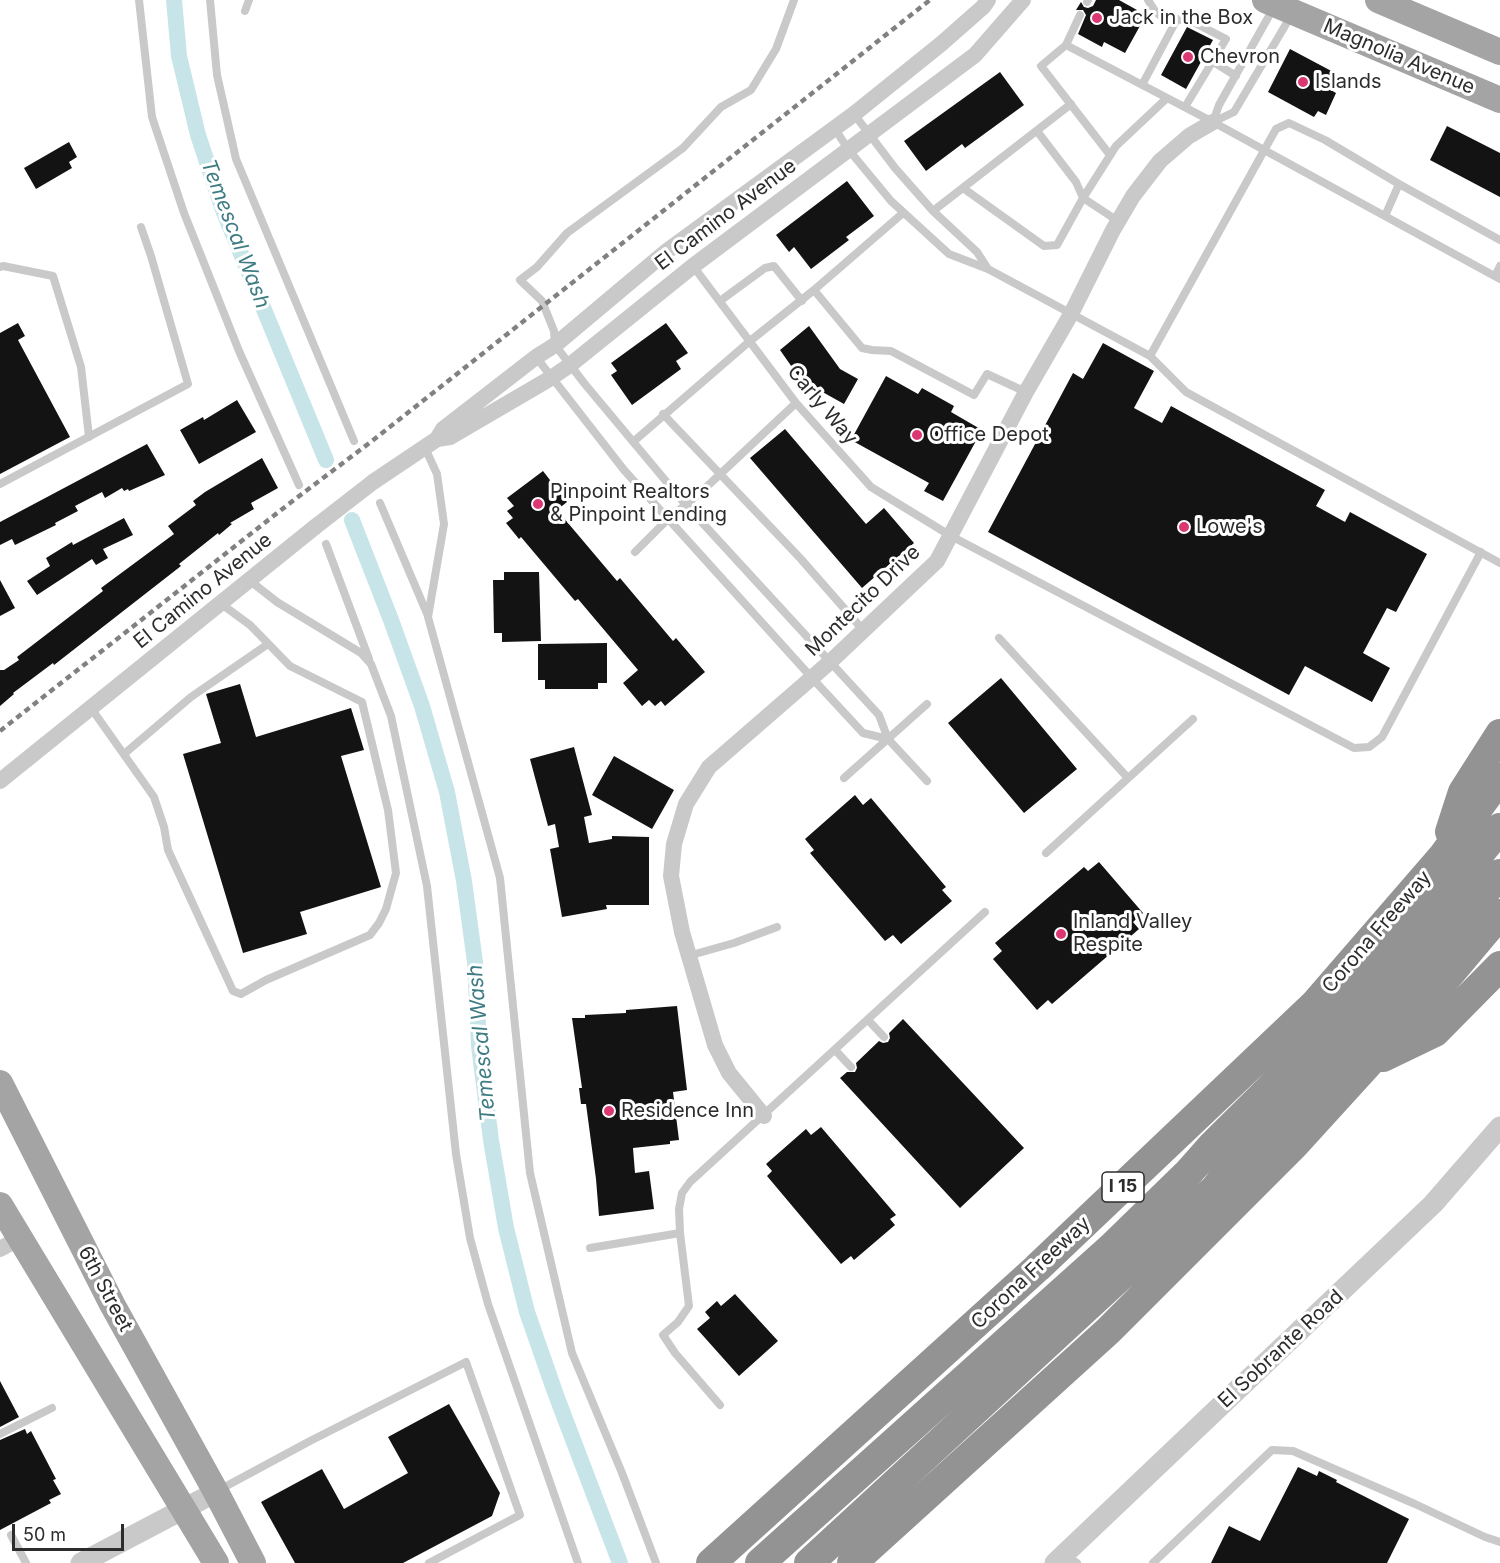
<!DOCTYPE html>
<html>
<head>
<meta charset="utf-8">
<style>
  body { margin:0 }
  #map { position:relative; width:1500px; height:1563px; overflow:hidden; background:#fff; font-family:Inter,sans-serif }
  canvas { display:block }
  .scale { position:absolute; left:12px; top:1524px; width:112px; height:27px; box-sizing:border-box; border:3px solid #2c2c2c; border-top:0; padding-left:8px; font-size:18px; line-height:21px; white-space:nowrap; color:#2c2c2c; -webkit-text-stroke:4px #fff; paint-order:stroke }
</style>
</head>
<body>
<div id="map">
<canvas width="1500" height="1563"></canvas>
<div class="scale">50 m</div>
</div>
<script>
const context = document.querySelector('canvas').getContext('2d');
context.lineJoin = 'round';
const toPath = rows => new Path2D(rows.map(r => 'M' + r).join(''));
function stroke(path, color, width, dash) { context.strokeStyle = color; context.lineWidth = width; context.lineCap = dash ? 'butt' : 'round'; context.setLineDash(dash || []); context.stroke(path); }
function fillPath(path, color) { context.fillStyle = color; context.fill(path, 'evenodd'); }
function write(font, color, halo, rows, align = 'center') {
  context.font = font + ' Inter,sans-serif'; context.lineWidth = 6; context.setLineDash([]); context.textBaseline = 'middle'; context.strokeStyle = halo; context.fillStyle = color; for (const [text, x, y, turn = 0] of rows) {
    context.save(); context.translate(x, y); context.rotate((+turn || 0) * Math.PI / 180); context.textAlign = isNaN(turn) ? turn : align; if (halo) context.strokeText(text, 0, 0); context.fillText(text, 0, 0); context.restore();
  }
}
stroke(toPath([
  [174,0,179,56,198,135,223,210,326,460],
  [352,520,391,620,422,706,447,792,464,881,475,962,479,1046,491,1140,506,1228,527,1312,556,1395,620,1563]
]), '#c7e5e8', 16);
fillPath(toPath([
  [1096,0,1119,0,1146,15,1125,53,1104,42,1102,47,1078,34,1086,15,1083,10,1076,10,1081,2,1084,7,1088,8,1093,6],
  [1187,27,1213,40,1186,89,1161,75],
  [1290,49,1337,74,1329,89,1336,93,1326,115,1318,111,1314,117,1268,92],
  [1000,72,1024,105,965,148,962,144,926,171,904,141],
  [1447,126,1500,153,1500,197,1430,160],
  [69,142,77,157,69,162,72,168,36,189,24,168],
  [847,181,874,216,846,237,849,240,811,269,794,247,789,252,776,235],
  [18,323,25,336,18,340,70,437,0,474,0,333],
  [666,323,688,353,676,361,681,369,632,405,611,375,617,371,611,363],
  [809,326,840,369,858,379,844,404,801,380,780,350],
  [1103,343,1154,371,1134,408,1162,423,1171,406,1325,490,1316,506,1345,522,1350,512,1427,554,1396,612,1387,608,1363,653,1390,668,1372,702,1305,666,1289,695,988,532,1073,373,1083,379],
  [886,376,918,394,922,388,954,406,951,412,982,430,943,501,924,491,929,483,851,440],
  [237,400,256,432,199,464,180,430,203,417,204,420],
  [785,429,866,524,884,508,914,543,862,588,750,458],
  [147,444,165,475,129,491,128,489,124,491,122,488,105,498,102,492,75,506,78,511,55,523,56,525,15,545,12,539,0,545,0,522],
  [262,458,278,488,251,503,254,509,230,523,232,524,219,535,218,533,179,564,181,566,54,665,53,663,13,693,14,694,0,706,0,670,4,670,19,660,17,657,103,591,101,588,174,534,168,526,196,505,193,501,205,492],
  [543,471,567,502,557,510,617,581,620,578,673,641,676,638,705,672,665,706,661,701,655,706,649,700,642,706,623,683,638,670,578,599,575,601,521,537,519,539,506,523,513,518,507,511,514,506,507,498],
  [124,518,133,535,103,549,108,558,96,565,92,559,37,595,27,581,50,566,46,558,72,542,73,545],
  [504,572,539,572,541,641,502,642,502,633,494,633,493,580,504,580],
  [0,580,15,608,0,616],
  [607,643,607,683,598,683,598,689,545,689,545,680,538,680,538,644],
  [1001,678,1077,769,1024,813,948,723],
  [240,684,256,737,351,708,364,750,341,756,381,887,300,912,307,934,243,953,183,754,221,743,206,694],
  [574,747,592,815,584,817,589,843,612,839,612,836,649,837,649,905,606,905,607,909,562,917,550,849,559,847,555,824,548,826,530,759],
  [614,756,674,790,652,829,592,795],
  [855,795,863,805,871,798,946,887,942,890,952,901,901,944,893,935,885,941,810,853,814,850,805,839],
  [1099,862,1143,913,1133,922,1139,929,1052,1004,1048,1000,1037,1010,993,959,1002,951,995,943,1084,867,1088,871],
  [677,1006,687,1090,673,1092,679,1140,670,1141,670,1144,633,1148,635,1173,649,1171,654,1209,599,1216,596,1179,586,1104,581,1104,579,1088,582,1088,572,1018,585,1018,585,1015,626,1013,626,1010],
  [903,1019,1024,1148,960,1208,840,1078,847,1072,855,1072,857,1068,856,1063,879,1041,883,1043,888,1042,890,1038,889,1033],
  [821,1127,896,1215,890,1219,895,1225,854,1260,851,1256,841,1264,767,1176,772,1171,766,1164,806,1129,811,1135],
  [735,1294,778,1341,739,1376,697,1329,710,1318,705,1312,717,1301,721,1306],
  [0,1381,19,1417,0,1427],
  [449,1404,500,1493,492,1516,403,1563,295,1563,261,1502,322,1469,344,1509,408,1473,388,1437],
  [25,1429,27,1434,31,1431,56,1479,53,1480,61,1494,49,1500,51,1503,0,1530,0,1440],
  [1298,1467,1317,1476,1319,1471,1337,1480,1336,1482,1409,1519,1387,1563,1211,1563,1229,1526,1260,1541]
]), '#131313');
stroke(toPath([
  [139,0,152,117,184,213,239,351,299,485],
  [210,0,217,75,236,159,354,441],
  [794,0,776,49,751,90,721,107,683,148,567,233,537,267,520,280,542,301,554,331,555,345,584,383,685,504,879,715,888,739],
  [1148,0,1155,11,1164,19,1177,19],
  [1087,2,1088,0],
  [245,11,249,0],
  [1080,15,1066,45,1041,66,1110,155],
  [1066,45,1213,122,1500,279],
  [1212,61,1236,76],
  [1142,85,1177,19,1193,22,1226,39,1185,107],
  [854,114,895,168,933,211,977,252,988,269],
  [1213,122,1234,112,1292,14],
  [1213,122,1219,105,1274,7],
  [835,129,848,149,891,201,949,254,988,269,1150,356,1186,392,1500,563],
  [1037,131,1076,182,1083,198,1118,221],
  [963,188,1044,246,1057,245,1083,198,1116,146,1167,98],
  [933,211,1071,104],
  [1385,216,1399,184],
  [693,266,796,403,871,487,951,536,1354,748,1369,747,1382,737,1481,552],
  [0,267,3,266,53,276,81,367,89,437],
  [1495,276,1500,266],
  [814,290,903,213],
  [720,301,765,268,774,266,802,301],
  [1150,356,1276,129,1289,123,1325,140,1399,184,1500,240],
  [536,357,624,470,812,678,863,733,888,739,927,781],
  [663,414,800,558,864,631],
  [633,442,750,341,814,290,862,348,872,350,891,351,974,395,987,374,1026,392],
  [425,448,437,474,444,524,428,617,500,878,530,1173,572,1353,622,1473,656,1563],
  [0,484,188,384,151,256,141,227],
  [380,503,428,616],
  [326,544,369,659],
  [635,552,668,519,700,493,796,403],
  [249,580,277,602,361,653,371,664,391,716,427,886,456,1154,470,1238,488,1304,578,1563],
  [999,638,1128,778],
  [91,708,154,797,164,827,168,850,233,991,241,994,266,980,370,935,379,923,386,909,396,873,388,810,362,702,290,666,250,625,220,603],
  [124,754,191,697,268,644],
  [844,778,927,704],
  [1046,853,1193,719],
  [688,956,734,943,777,927],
  [868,1020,884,1037],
  [835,1050,851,1067],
  [590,1248,680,1233],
  [720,1405,675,1353,663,1335,678,1322,689,1306,680,1233,679,1209,682,1193,690,1182,985,912],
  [0,1434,52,1408],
  [219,1490,310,1441,466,1362,520,1515,429,1563],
  [11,1535,26,1563],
  [1064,1555,1077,1563],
  [1153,1563,1272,1450,1293,1451,1415,1504,1485,1537,1500,1542]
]), '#c9c9c9', 8);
stroke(toPath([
  [437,439,450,437,551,378,570,365,693,266,975,55,1023,0],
  [373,482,437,439,443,429,536,357,555,345,667,251,854,114,941,44,983,7,988,0],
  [0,781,315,527],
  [764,1116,729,1073,715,1045,682,932,671,876,674,844,686,804,709,767,830,662,937,561,1026,392,1071,314,1113,230,1133,196,1160,161,1189,136,1213,122],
  [0,1249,20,1238]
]), '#c9c9c9', 16);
stroke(toPath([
  [81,1563,216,1492],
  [1055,1563,1433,1204,1500,1127]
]), '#c9c9c9', 21);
stroke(toPath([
  [1265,0,1500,100],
  [1378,0,1500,52],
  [0,1083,112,1304,216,1492,253,1563],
  [0,1205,216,1563]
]), '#a4a4a4', 26);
stroke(toPath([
  [1450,832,1463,792,1500,734],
  [1383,1057,1435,1032,1500,966],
  [711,1563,1037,1268,1314,1005,1443,856,1500,778],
  [760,1563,1111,1248,1189,1172,1212,1146,1306,1053,1365,987,1439,904,1500,828],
  [809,1563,1215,1189,1234,1164,1322,1077,1379,1015,1500,874],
  [852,1563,1108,1331,1294,1145,1447,977,1500,914]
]), '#939393', 30);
stroke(toPath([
  [0,731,290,503,372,441,930,0]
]), '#818181', 4.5, [6, 4.5]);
stroke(toPath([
  [315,527,373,482]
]), '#c9c9c9', 16);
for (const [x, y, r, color] of [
  [1097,18,6,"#da3773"],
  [1188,57,6,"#da3773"],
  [1303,82,6,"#da3773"],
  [917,435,6,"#da3773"],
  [538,504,6,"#da3773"],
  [1184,527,6,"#da3773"],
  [1061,934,6,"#da3773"],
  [609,1111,6,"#da3773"]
]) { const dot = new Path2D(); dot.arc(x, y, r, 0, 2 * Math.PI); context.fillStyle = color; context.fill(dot); stroke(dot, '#fff', 2); }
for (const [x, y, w] of [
  [1123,1187,42]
]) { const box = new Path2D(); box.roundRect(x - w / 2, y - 15, w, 30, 4.5); context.fillStyle = '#fff'; context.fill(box); stroke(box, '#2c2c2c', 1.5); }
write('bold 18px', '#2c2c2c', null, [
  ["I 15",1123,1187]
]);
write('20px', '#2c2c2c', '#fff', [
  ["Jack in the Box",1109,18],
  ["Chevron",1200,57],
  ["Islands",1315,82],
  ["Office Depot",929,435],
  ["Pinpoint Realtors",550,492],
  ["& Pinpoint Lending",550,515],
  ["Lowe's",1196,527],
  ["Inland Valley",1073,922],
  ["Respite",1073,945],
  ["Residence Inn",621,1111]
], 'left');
write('20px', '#2c2c2c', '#fff', [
  ["Magnolia Avenue",1399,57,23],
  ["El Camino Avenue",726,215,-37],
  ["Carly Way",822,405,50],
  ["El Camino Avenue",203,591,-39],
  ["Montecito Drive",863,601,-44],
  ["Corona Freeway",1377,932,-49],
  ["Corona Freeway",1031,1273,-43],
  ["6th Street",105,1289,62],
  ["El Sobrante Road",1281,1349,-43]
]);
write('italic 21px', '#3e7c83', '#fff', [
  ["Temescal Wash",235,234,69],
  ["Temescal Wash",482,1043,-95]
]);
</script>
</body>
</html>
